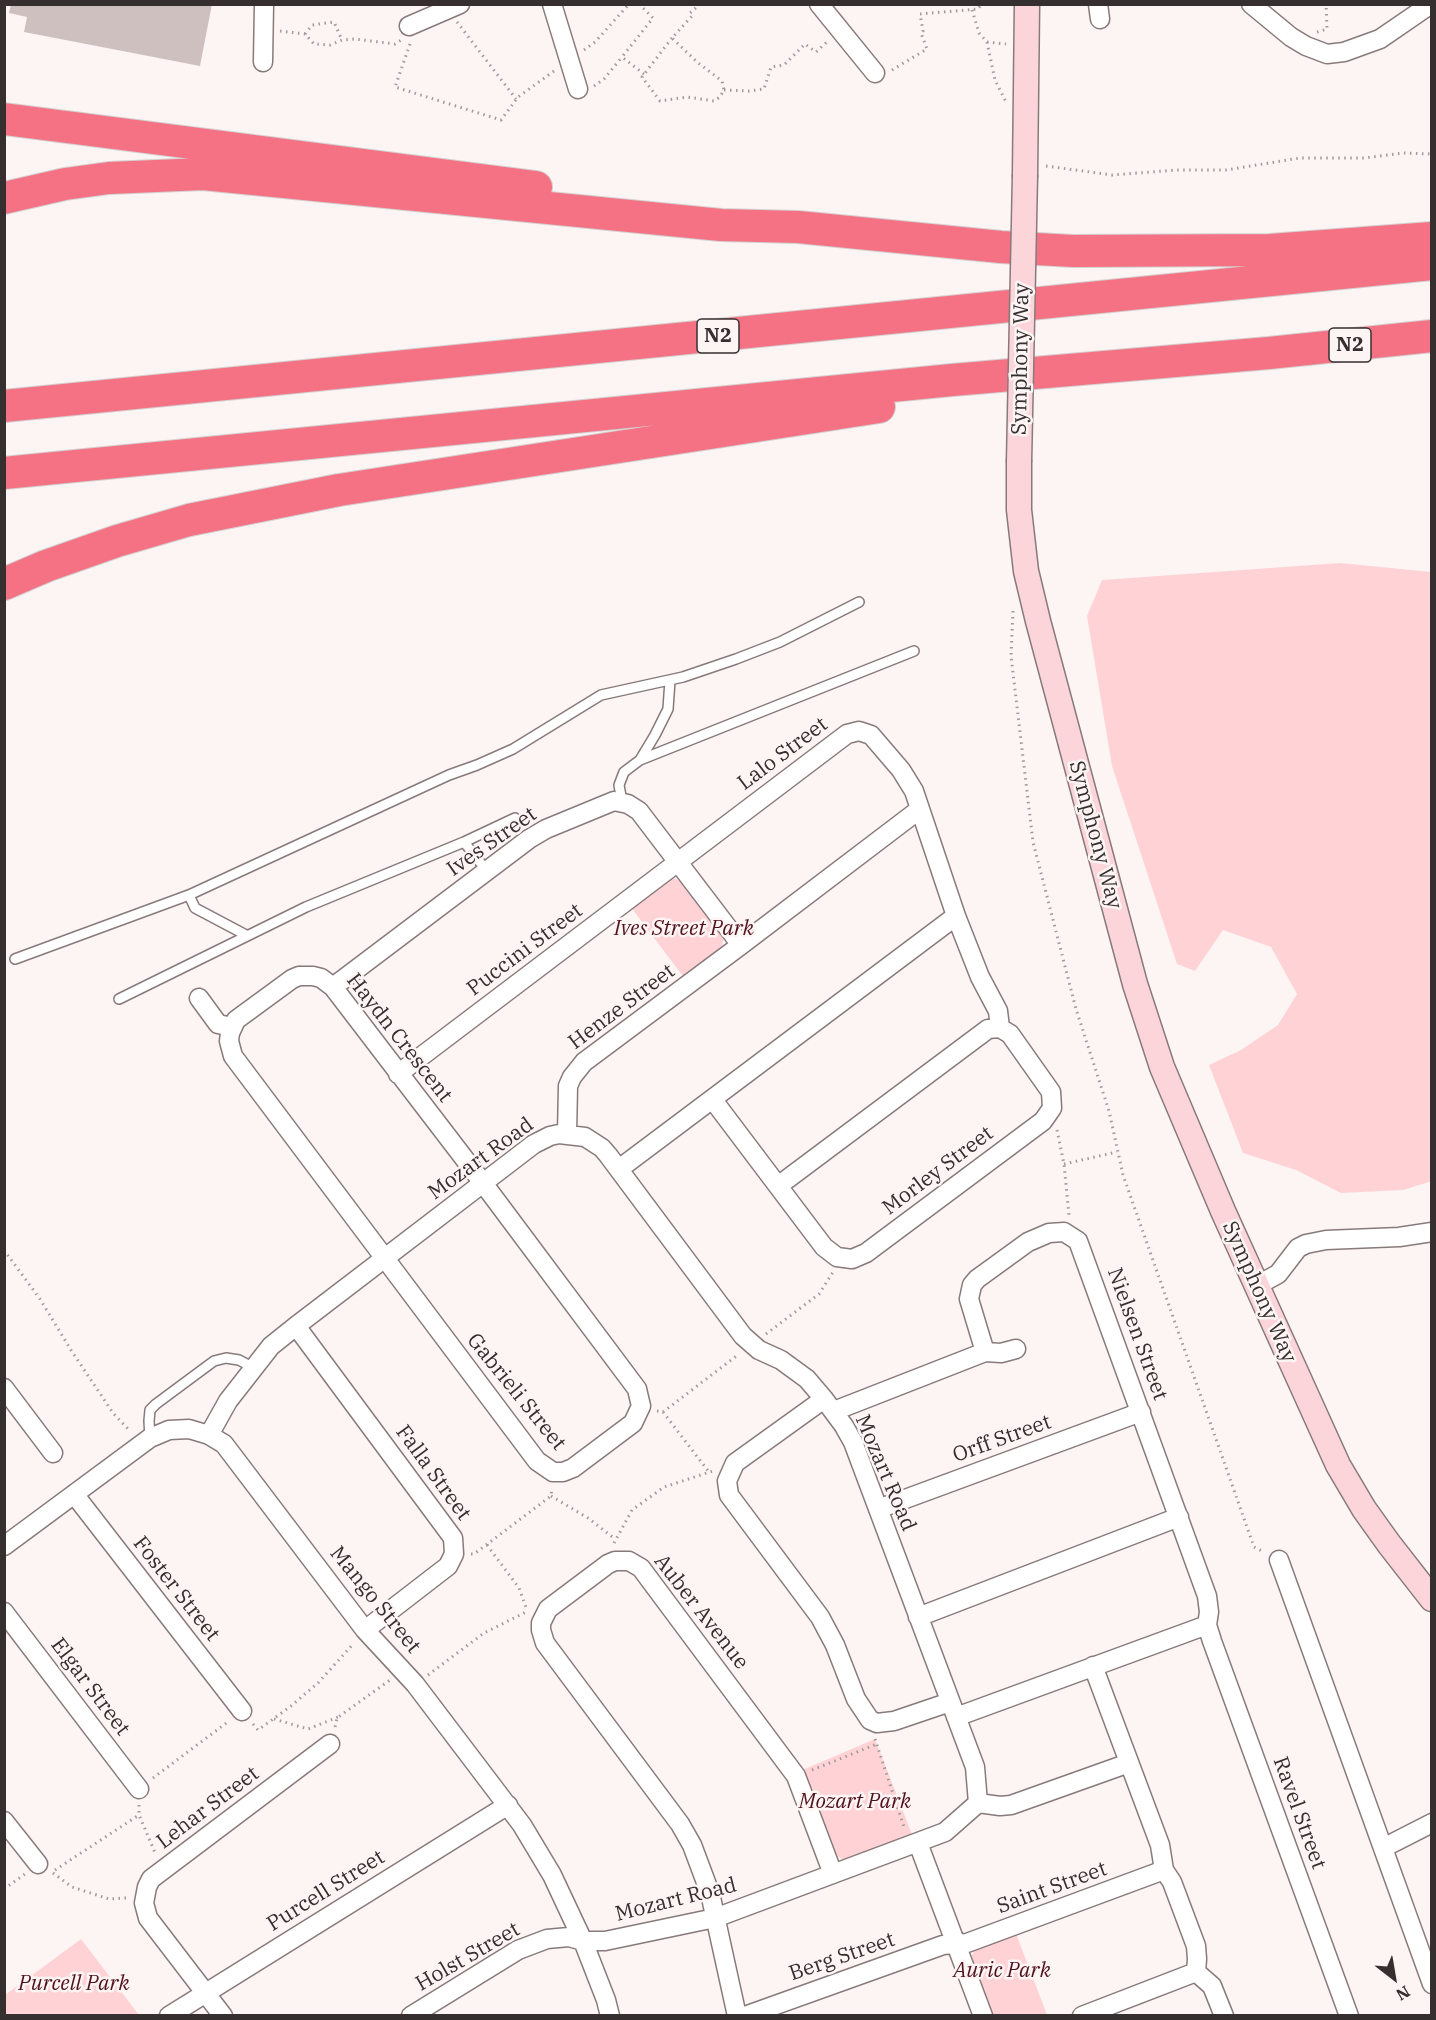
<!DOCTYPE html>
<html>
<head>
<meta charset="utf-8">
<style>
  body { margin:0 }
  #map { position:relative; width:1436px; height:2020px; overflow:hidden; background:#fdf4f4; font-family:"IBM Plex Serif",serif }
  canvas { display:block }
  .frame { position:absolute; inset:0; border:6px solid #352f2f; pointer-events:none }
  .north { position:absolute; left:1364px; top:1948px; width:60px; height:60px; -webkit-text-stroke:4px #fdf4f4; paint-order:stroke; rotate:149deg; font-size:16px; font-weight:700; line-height:24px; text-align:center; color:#352f2f }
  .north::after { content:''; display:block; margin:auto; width:21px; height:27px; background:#352f2f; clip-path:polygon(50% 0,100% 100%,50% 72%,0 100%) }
</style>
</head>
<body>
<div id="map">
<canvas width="1436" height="2020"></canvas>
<div class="frame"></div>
<div class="north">N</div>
</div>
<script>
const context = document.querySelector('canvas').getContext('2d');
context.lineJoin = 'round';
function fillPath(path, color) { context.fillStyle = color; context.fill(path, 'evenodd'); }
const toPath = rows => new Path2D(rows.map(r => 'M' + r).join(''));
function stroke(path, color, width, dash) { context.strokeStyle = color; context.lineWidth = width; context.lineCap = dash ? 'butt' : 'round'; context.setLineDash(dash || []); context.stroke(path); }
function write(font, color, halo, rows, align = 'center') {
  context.font = font + ' "IBM Plex Serif",serif'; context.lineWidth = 5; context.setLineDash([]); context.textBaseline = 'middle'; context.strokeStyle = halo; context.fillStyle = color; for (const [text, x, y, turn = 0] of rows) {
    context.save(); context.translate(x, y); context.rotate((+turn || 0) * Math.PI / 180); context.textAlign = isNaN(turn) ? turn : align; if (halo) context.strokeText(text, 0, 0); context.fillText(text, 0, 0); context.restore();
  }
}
fillPath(toPath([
  [1340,563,1431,572,1432,1181,1403,1190,1341,1193,1296,1170,1243,1153,1209,1065,1241,1050,1278,1025,1297,994,1271,947,1223,930,1195,971,1177,964,1112,766,1087,616,1102,580],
  [671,878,683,881,724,936,721,951,685,979,630,906],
  [875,1739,913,1837,847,1860,842,1859,832,1853,800,1771],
  [1015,1931,1047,2015,990,2015,971,1961,972,1955,976,1948],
  [81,1939,139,2015,5,2015,5,1995]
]), '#ffd3d6');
fillPath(toPath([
  [11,4,212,4,200,66,24,32,27,17,9,13]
]), '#cfc0c0');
const service = toPath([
  [640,760,655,735,668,709,670,680],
  [622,802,619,785,624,772,640,760,914,651],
  [464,842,487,871],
  [189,895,195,908,246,935],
  [15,959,189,895,449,775,477,765,513,749,601,695,683,677,736,659,780,642,859,602],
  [119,999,306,907,464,842,515,818],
  [150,1438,149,1421,150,1410,156,1404,214,1361,226,1358,239,1360,254,1368]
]);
const minor = toPath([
  [552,4,578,89],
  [819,4,875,73],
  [1098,4,1100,19],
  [1251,4,1291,37,1306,46,1327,54,1344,52,1380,39,1431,4],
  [409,26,460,4],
  [263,62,264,4],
  [956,916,980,977,998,1011,1000,1028],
  [299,976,313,976,321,978,333,987,483,1183,637,1389,641,1406,633,1423,573,1468,563,1472,553,1472,537,1461,233,1056,229,1041,230,1033,236,1020,292,979,299,976],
  [333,987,529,839,546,829,614,801,628,804,639,811,741,945],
  [199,998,218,1024,232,1027],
  [398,1074,847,734,859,731,871,735,901,770,914,791,956,916,619,1169],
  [713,1100,824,1247,837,1257,852,1259,866,1253,1043,1121,1052,1108,1051,1092,1010,1034,1000,1028,988,1029,778,1186],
  [567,1134,568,1086,572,1077,584,1062,741,945,920,809],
  [1256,1286,1278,1274,1298,1248,1306,1244,1326,1240,1399,1237,1432,1232],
  [296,1326,453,1538,454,1554,448,1566,365,1630],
  [985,1352,1001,1353,1016,1349],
  [4,1388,53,1453],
  [824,1399,735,1463,727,1481,729,1495,820,1617,835,1645,856,1699,870,1720,877,1723,894,1721,950,1702],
  [834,1411,985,1352,969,1299,972,1285,977,1279,1028,1242,1049,1233,1064,1232,1078,1241,1207,1596,1209,1612,1207,1625,1212,1641,1349,2016],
  [209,1435,228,1401,271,1346,296,1326,534,1144,550,1136,559,1134,585,1137,602,1148,608,1155,743,1336,759,1350,781,1360,807,1379,824,1399,844,1426,853,1442,975,1767,978,1803],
  [74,1494,242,1711],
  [878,1509,1141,1412],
  [4,1546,150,1438,169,1430,189,1429,209,1435,224,1444,365,1630,415,1684,522,1825,552,1875,583,1941,606,2000,610,2016],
  [1279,1560,1432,1984],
  [4,1612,139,1789],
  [918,1617,1179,1517],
  [1093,1666,1160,1845,1164,1870,1172,1882,1196,1946,1197,1959,1196,1972],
  [956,1717,1207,1625],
  [978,1803,1000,1806,1011,1805,1129,1763],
  [4,1821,38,1864],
  [918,1843,983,2016],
  [1383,1848,1432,1823],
  [169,2016,508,1805],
  [223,2016,148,1918,144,1903,147,1887,151,1879,330,1744],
  [411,2016,518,1950,547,1939,569,1937,583,1941,605,1941,715,1918,945,1832,978,1803],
  [737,2016,710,1893,692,1845,680,1824,545,1643,541,1630,541,1623,548,1609,608,1564,615,1561,629,1561,641,1568,796,1776,833,1874],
  [745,2016,943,1945,967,1943,1164,1870],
  [1082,2016,1196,1972,1212,1986,1224,2016]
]);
const secondary = toPath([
  [1025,175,1027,4],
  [1019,462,1019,510,1026,571,1038,621,1135,984,1162,1067,1223,1211,1338,1465,1364,1509,1389,1544,1432,1599]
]);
const motorway = toPath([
  [4,119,536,187],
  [4,198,65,184,109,178,203,174,721,225,798,227,1001,247,1073,251,1270,250,1432,238],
  [4,406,1432,264],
  [4,473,952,380,1269,353,1432,336],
  [4,584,46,566,117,541,189,520,339,490,879,407]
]);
stroke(service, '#887a7b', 12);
stroke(minor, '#887a7b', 21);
stroke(secondary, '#887a7b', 27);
stroke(motorway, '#d3d1d1', 34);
stroke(toPath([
  [639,4,653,18,622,57,644,74],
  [972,10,979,33,987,42,1006,44],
  [457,22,516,99],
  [280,31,305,34,314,44,330,45,342,40,355,39,395,44,401,40],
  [1317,32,1327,29,1326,4],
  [305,34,312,25,334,22,342,40],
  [672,38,642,77,660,101,687,97,714,101,720,97,724,90,722,81,697,62,672,38,692,16,690,13,700,4],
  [987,42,995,80,1006,102],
  [410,44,395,87,501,120,518,97,554,71],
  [584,50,595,42,629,4],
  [892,70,927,49,921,33,923,31,920,14,978,9,982,4],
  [594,86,604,79,622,57],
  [724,90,749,91,764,89,771,67,784,65,805,44,816,52,827,42],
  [1046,166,1112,175,1177,170,1226,170,1300,158,1365,158,1403,153,1432,154],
  [1013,611,1011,656,1033,842,1076,1009,1109,1111,1123,1175,1254,1547,1264,1552],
  [1057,1130,1064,1164,1069,1215],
  [1064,1164,1117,1152],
  [4,1250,40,1299,71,1350,113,1413,130,1431],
  [766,1334,819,1294,833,1272],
  [657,1411,663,1412,739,1354],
  [663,1412,709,1472],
  [551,1496,588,1518,615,1539],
  [614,1543,632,1510,664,1487,713,1471],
  [487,1545,519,1588,527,1610],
  [471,1554,474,1554,551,1496,552,1488],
  [428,1675,484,1633,526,1612],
  [274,1719,308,1729,338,1717],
  [253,1724,258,1730,291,1706,318,1683,354,1643],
  [335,1727,337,1718,390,1680],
  [875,1739,905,1830],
  [812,1770,877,1744],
  [153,1778,229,1721],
  [139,1805,139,1815,156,1855],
  [55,1870,139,1815],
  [53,1873,72,1887,109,1899,126,1898],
  [4,1889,25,1874]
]), '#a19a9a', 3, [1.5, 4.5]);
stroke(service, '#fff', 9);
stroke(minor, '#fff', 18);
stroke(secondary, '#fcd5da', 24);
stroke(motorway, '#f47283', 32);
const secondaryBridge = toPath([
  [1019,462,1025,175]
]);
stroke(secondaryBridge, '#887a7b', 27, []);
stroke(secondaryBridge, '#fcd5da', 24);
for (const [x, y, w] of [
  [718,336,42],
  [1350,345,42]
]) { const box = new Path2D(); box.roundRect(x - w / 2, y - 17, w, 34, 4.5); context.fillStyle = '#fdf4f4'; context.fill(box); stroke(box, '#352f2f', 1.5); }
write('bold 20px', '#352f2f', null, [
  ["N2",718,336],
  ["N2",1350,345]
]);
write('21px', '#352f2f', '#fdf4f4', [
  ["Symphony Way",1021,359,-89],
  ["Lalo Street",783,754,-37],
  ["Symphony Way",1095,835,75],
  ["Ives Street",492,842,-35],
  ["Puccini Street",525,950,-37],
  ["Henze Street",622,1007,-37],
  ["Haydn Crescent",399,1038,52],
  ["Mozart Road",481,1159,-36],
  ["Morley Street",938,1171,-37],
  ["Symphony Way",1259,1292,66],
  ["Nielsen Street",1137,1334,70],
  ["Gabrieli Street",516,1392,51],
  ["Orff Street",1002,1439,-20],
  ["Falla Street",433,1473,54],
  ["Mozart Road",885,1473,67],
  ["Foster Street",176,1589,52],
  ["Mango Street",375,1600,51],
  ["Auber Avenue",701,1612,52],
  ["Elgar Street",90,1687,53],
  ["Lehar Street",208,1808,-37],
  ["Ravel Street",1299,1813,70],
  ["Saint Street",1052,1888,-20],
  ["Purcell Street",326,1891,-32],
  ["Mozart Road",676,1900,-14],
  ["Holst Street",468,1957,-30],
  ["Berg Street",842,1957,-19]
]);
write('italic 21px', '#51121e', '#fdf4f4', [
  ["Ives Street Park",684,929],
  ["Mozart Park",855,1802],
  ["Auric Park",1002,1971],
  ["Purcell Park",74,1984]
]);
</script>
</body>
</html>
